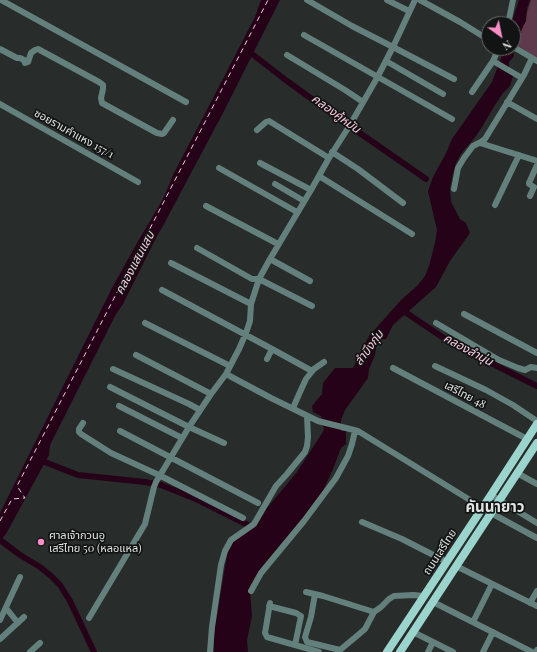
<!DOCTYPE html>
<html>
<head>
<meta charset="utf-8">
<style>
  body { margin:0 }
  #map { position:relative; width:537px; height:652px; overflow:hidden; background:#282d2c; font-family:"Playfair Display",serif }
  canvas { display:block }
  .north { position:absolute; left:481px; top:16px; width:40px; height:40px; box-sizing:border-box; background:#121414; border:1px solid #656767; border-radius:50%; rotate:147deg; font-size:11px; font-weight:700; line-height:16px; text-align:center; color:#e1e4e3 }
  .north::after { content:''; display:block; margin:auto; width:14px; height:18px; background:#fa8fc8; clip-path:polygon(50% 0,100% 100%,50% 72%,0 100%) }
</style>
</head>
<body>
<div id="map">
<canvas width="537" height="652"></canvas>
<div class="north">N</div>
</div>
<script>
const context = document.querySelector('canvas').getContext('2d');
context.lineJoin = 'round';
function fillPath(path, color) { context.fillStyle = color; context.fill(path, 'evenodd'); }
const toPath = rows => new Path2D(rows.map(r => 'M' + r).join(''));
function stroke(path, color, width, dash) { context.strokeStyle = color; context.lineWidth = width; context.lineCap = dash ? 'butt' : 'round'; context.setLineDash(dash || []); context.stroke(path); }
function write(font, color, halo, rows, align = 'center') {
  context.font = font + ' "Playfair Display","Noto Sans Thai",serif'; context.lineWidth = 3.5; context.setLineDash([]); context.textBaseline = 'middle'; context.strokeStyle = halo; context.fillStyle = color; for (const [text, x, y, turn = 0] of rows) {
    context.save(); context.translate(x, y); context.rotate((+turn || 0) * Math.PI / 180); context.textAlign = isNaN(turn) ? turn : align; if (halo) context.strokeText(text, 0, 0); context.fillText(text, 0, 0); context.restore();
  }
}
fillPath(toPath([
  [531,0,537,0,537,58,517,45]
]), '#5f3a4d');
fillPath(toPath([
  [261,0,280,0,224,111,164,224,156,238,123,304,116,314,50,445,49,455,6,534,0,541,0,513,112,288,137,243,163,199,173,175,255,17],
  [519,0,530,0,527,9,526,21,519,35,513,50,514,56,509,62,509,71,513,76,510,86,503,93,495,105,482,127,476,136,461,154,456,163,453,173,450,188,451,202,460,219,466,223,470,233,450,261,436,287,393,325,386,339,379,340,376,347,375,355,369,369,368,378,345,410,341,420,341,431,346,431,346,444,341,448,333,469,321,495,250,590,252,616,247,640,248,652,214,652,214,633,229,543,257,520,297,472,324,430,321,416,313,412,312,406,322,394,323,383,335,368,353,368,369,336,401,300,417,286,425,276,429,266,435,243,437,230,428,191,433,177,446,153,452,139,492,82,504,50,506,48,513,48,513,24,511,24]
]), '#260218');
stroke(toPath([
  [247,50,287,81,341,120,426,179],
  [402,310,451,343,537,386],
  [37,459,78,475,145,482,161,485,196,499,254,528],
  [0,540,20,555,40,567,51,576,60,585,70,601,94,652]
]), '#260218', 6);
stroke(toPath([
  [0,521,12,499,25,498,17,486,268,0]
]), '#fbcbe2', 1, [5, 4]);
stroke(toPath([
  [1,0,186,102],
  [307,0,352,26,393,47,454,79],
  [387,0,409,11],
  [420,0,460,22,489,40],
  [508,24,513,0],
  [304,35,452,119],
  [513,47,517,49,537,61],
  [0,49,17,58,20,58,24,60,25,63],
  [287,55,345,90,363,102],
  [386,61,443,94],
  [493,61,522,78],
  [25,63,28,62,31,53,35,50,38,49,99,82,103,85,103,89,101,98,102,103,157,133,162,134,164,133,173,120],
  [472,92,493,61,499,48],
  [507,102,537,119],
  [0,104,138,182],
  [257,130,266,122,269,121,329,158],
  [480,143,537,161],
  [332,152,358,169,403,203],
  [260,163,311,190],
  [219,168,297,212],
  [319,176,412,234],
  [275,184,304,201],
  [454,189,458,168,464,158,473,146,481,142,485,139,524,75,532,58],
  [530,196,534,187,529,184,529,183,537,165],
  [495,205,519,155],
  [206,206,278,244],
  [197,248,252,279,259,279,312,306],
  [270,259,310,281],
  [171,263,251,304],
  [162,290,272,349,267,359],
  [464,314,537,353],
  [145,323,230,366],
  [436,323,499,360,518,368,525,370,531,367,537,368],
  [272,349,312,371],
  [136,355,211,394],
  [435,366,486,390,513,405,537,421],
  [393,368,527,439],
  [113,369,189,404,200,410],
  [226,374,271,398,318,421,358,431,491,513,537,538],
  [110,387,189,427,224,443],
  [119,406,182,438],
  [293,408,300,392,306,379,314,369,324,362],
  [83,423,79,429,79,432,81,434,111,453,161,476,243,518],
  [120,431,258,503],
  [517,473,537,484],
  [491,495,537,523],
  [362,522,402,539,447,562],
  [456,566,537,606],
  [251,591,261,573,304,521,336,478,348,456,352,444,355,431],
  [306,592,323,596,374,612,381,607,389,599,394,596,413,595,424,596],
  [315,594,311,617,305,637,307,642,340,650,358,635,365,629,374,612],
  [433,602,532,652],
  [270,603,265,633,267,637,319,652],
  [530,603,537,591],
  [269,606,296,613,301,616,295,645],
  [6,608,18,623],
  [89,618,145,524,154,487,156,482,189,427,211,394,226,374,239,349,246,333,250,321,251,304,259,279,270,259,311,190,329,158,350,125,377,78,393,47,415,0],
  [0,620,20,577],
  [473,622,492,584],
  [413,632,453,652],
  [0,639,24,617],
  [30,652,40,643],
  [210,652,212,627,221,565,225,551,231,540,254,524,276,486,287,474,305,452,307,446,308,437,307,416],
  [428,652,433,642],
  [483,652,493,632],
  [536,652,537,650]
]), '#64807c', 6);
stroke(toPath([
  [387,652,491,495,537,424],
  [400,652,537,443]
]), '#9ad4cc', 8);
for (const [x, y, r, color] of [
  [41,542,4,"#fa8fc8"]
]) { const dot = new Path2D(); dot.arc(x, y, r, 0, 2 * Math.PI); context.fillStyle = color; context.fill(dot); stroke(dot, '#121414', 1.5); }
write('11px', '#e1e4e3', '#121414', [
  ["ซอยรามคำแหง 157/1",74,134,29],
  ["เสรีไทย 48",465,395,28],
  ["ถนนเสรีไทย",440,552,-57]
]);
write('11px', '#e1e4e3', '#121414', [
  ["ศาลเจ้ากวนอู",49,536],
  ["เสรีไทย 50 (หลอแหล)",49,549]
], 'left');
write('italic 12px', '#fbcbe2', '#121414', [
  ["คลองคู้หมัน",336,114,36],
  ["คลองแสนแสบ",135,263,-62],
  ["ลำบึงกุ่ม",369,348,-54],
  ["คลองลำนุ่น",468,350,28]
]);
write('bold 15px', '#e1e4e3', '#121414', [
  ["คันนายาว",495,507]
]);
</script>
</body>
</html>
